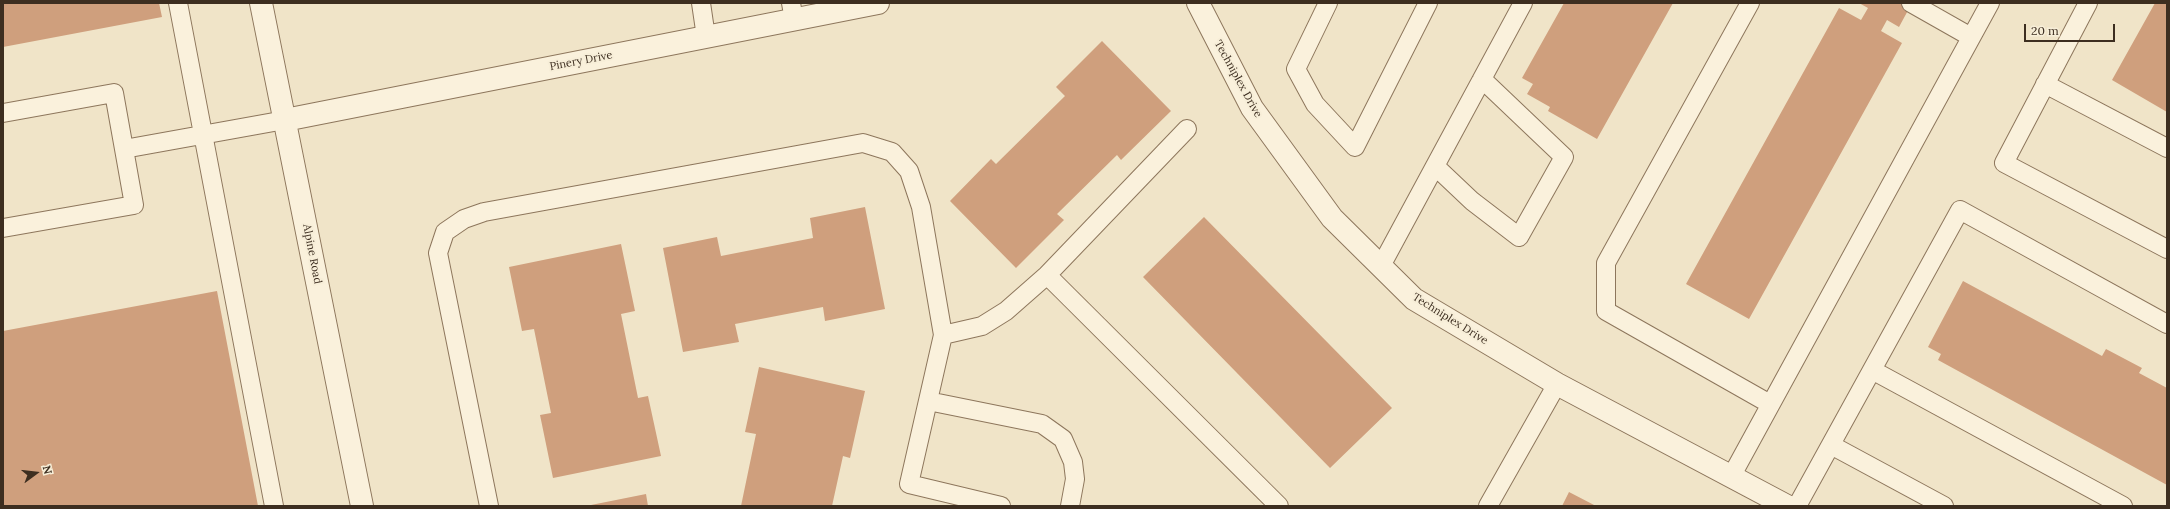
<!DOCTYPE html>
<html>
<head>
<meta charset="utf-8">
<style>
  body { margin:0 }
  #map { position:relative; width:2170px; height:509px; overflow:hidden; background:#f0e4c8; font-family:Lora,serif }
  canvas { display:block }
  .frame { position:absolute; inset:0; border:4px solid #3d2e20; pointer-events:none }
  .north { position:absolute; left:16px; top:453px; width:40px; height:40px; -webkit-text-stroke:3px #f7eed8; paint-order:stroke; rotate:75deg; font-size:11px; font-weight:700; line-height:16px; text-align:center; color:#3d2e20 }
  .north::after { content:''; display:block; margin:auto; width:14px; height:18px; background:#3d2e20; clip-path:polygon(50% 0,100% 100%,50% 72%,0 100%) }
  .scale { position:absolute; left:2024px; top:24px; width:91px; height:18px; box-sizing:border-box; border:2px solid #3d2e20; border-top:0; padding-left:5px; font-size:12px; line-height:14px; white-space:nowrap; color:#3d2e20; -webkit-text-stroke:3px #f7eed8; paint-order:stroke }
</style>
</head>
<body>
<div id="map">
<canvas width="2170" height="509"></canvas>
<div class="frame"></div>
<div class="north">N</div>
<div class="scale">20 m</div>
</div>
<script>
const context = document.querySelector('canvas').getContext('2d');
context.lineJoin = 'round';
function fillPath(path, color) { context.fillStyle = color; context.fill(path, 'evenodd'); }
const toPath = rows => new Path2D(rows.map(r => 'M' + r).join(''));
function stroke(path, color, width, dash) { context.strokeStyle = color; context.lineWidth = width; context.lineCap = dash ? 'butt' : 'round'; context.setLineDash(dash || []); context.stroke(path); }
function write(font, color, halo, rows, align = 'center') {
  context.font = font + ' Lora,serif'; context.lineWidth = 4; context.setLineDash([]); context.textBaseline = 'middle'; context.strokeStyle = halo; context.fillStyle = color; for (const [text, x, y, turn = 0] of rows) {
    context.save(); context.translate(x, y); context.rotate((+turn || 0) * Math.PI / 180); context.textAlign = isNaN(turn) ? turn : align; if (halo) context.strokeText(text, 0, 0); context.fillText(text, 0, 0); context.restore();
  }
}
fillPath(toPath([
  [3,3,159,3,162,17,3,47],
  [1564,3,1673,3,1597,139,1548,111,1550,107,1527,94,1533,84,1522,78],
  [1859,3,1912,3,1899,27,1887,20,1881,31,1902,43,1749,319,1686,284,1839,8,1861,20,1868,8],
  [2155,3,2167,3,2167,112,2112,80],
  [1102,41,1171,111,1121,160,1117,155,1057,214,1064,220,1016,268,950,201,991,159,996,164,1065,96,1056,87],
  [865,207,885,309,825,321,823,307,735,324,739,342,683,352,663,248,717,237,721,256,813,238,810,218],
  [1204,217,1392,408,1330,468,1143,277],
  [621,244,635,311,621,314,638,398,648,396,661,456,553,478,540,415,551,413,534,329,522,331,509,267],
  [1963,281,2102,356,2106,349,2142,368,2139,373,2167,388,2167,485,1938,360,1941,354,1928,347],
  [217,291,258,506,3,506,3,331],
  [759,367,865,391,850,458,843,456,832,506,741,506,756,434,745,432],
  [1569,492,1596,506,1562,506],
  [646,494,648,506,592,506,591,505]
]), '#cf9f7d');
const lane = toPath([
  [178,3,274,506],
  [701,3,706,37],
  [791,3,794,20],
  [1328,3,1296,69,1315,104,1355,147,1428,3],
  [1750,3,1606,263,1606,311,1770,404],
  [1911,3,1971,37],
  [2088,3,2004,163,2167,249],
  [2045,84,2167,148],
  [3,113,114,93,134,205,3,228],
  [124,149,285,120],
  [1435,166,1472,201,1519,237,1564,157,1482,79],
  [1381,266,1523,3],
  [1047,275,1279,506],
  [943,335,982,326,1006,311,1047,275,1187,129],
  [1872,370,2123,506],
  [928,401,1042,424,1063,439,1073,462,1075,479,1070,506],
  [1831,445,1944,506],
  [1731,477,1990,3],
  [489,506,438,253,445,232,464,219,484,212,863,143,892,152,909,171,921,207,943,335,909,484,1001,506],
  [1488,506,1557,384],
  [1797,506,1960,210,2167,324]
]);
const street = toPath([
  [261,3,362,506],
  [1198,3,1252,108,1332,218,1414,299,1557,384,1787,506],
  [285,120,878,3]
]);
stroke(lane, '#8d765c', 20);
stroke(street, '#8d765c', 24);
stroke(lane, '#faf1dc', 18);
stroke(street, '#faf1dc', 22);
write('11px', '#3d2e20', '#f7eed8', [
  ["Pinery Drive",581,61,-11],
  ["Techniplex Drive",1238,79,61],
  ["Alpine Road",312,254,79],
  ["Techniplex Drive",1450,319,32]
]);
</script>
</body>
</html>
